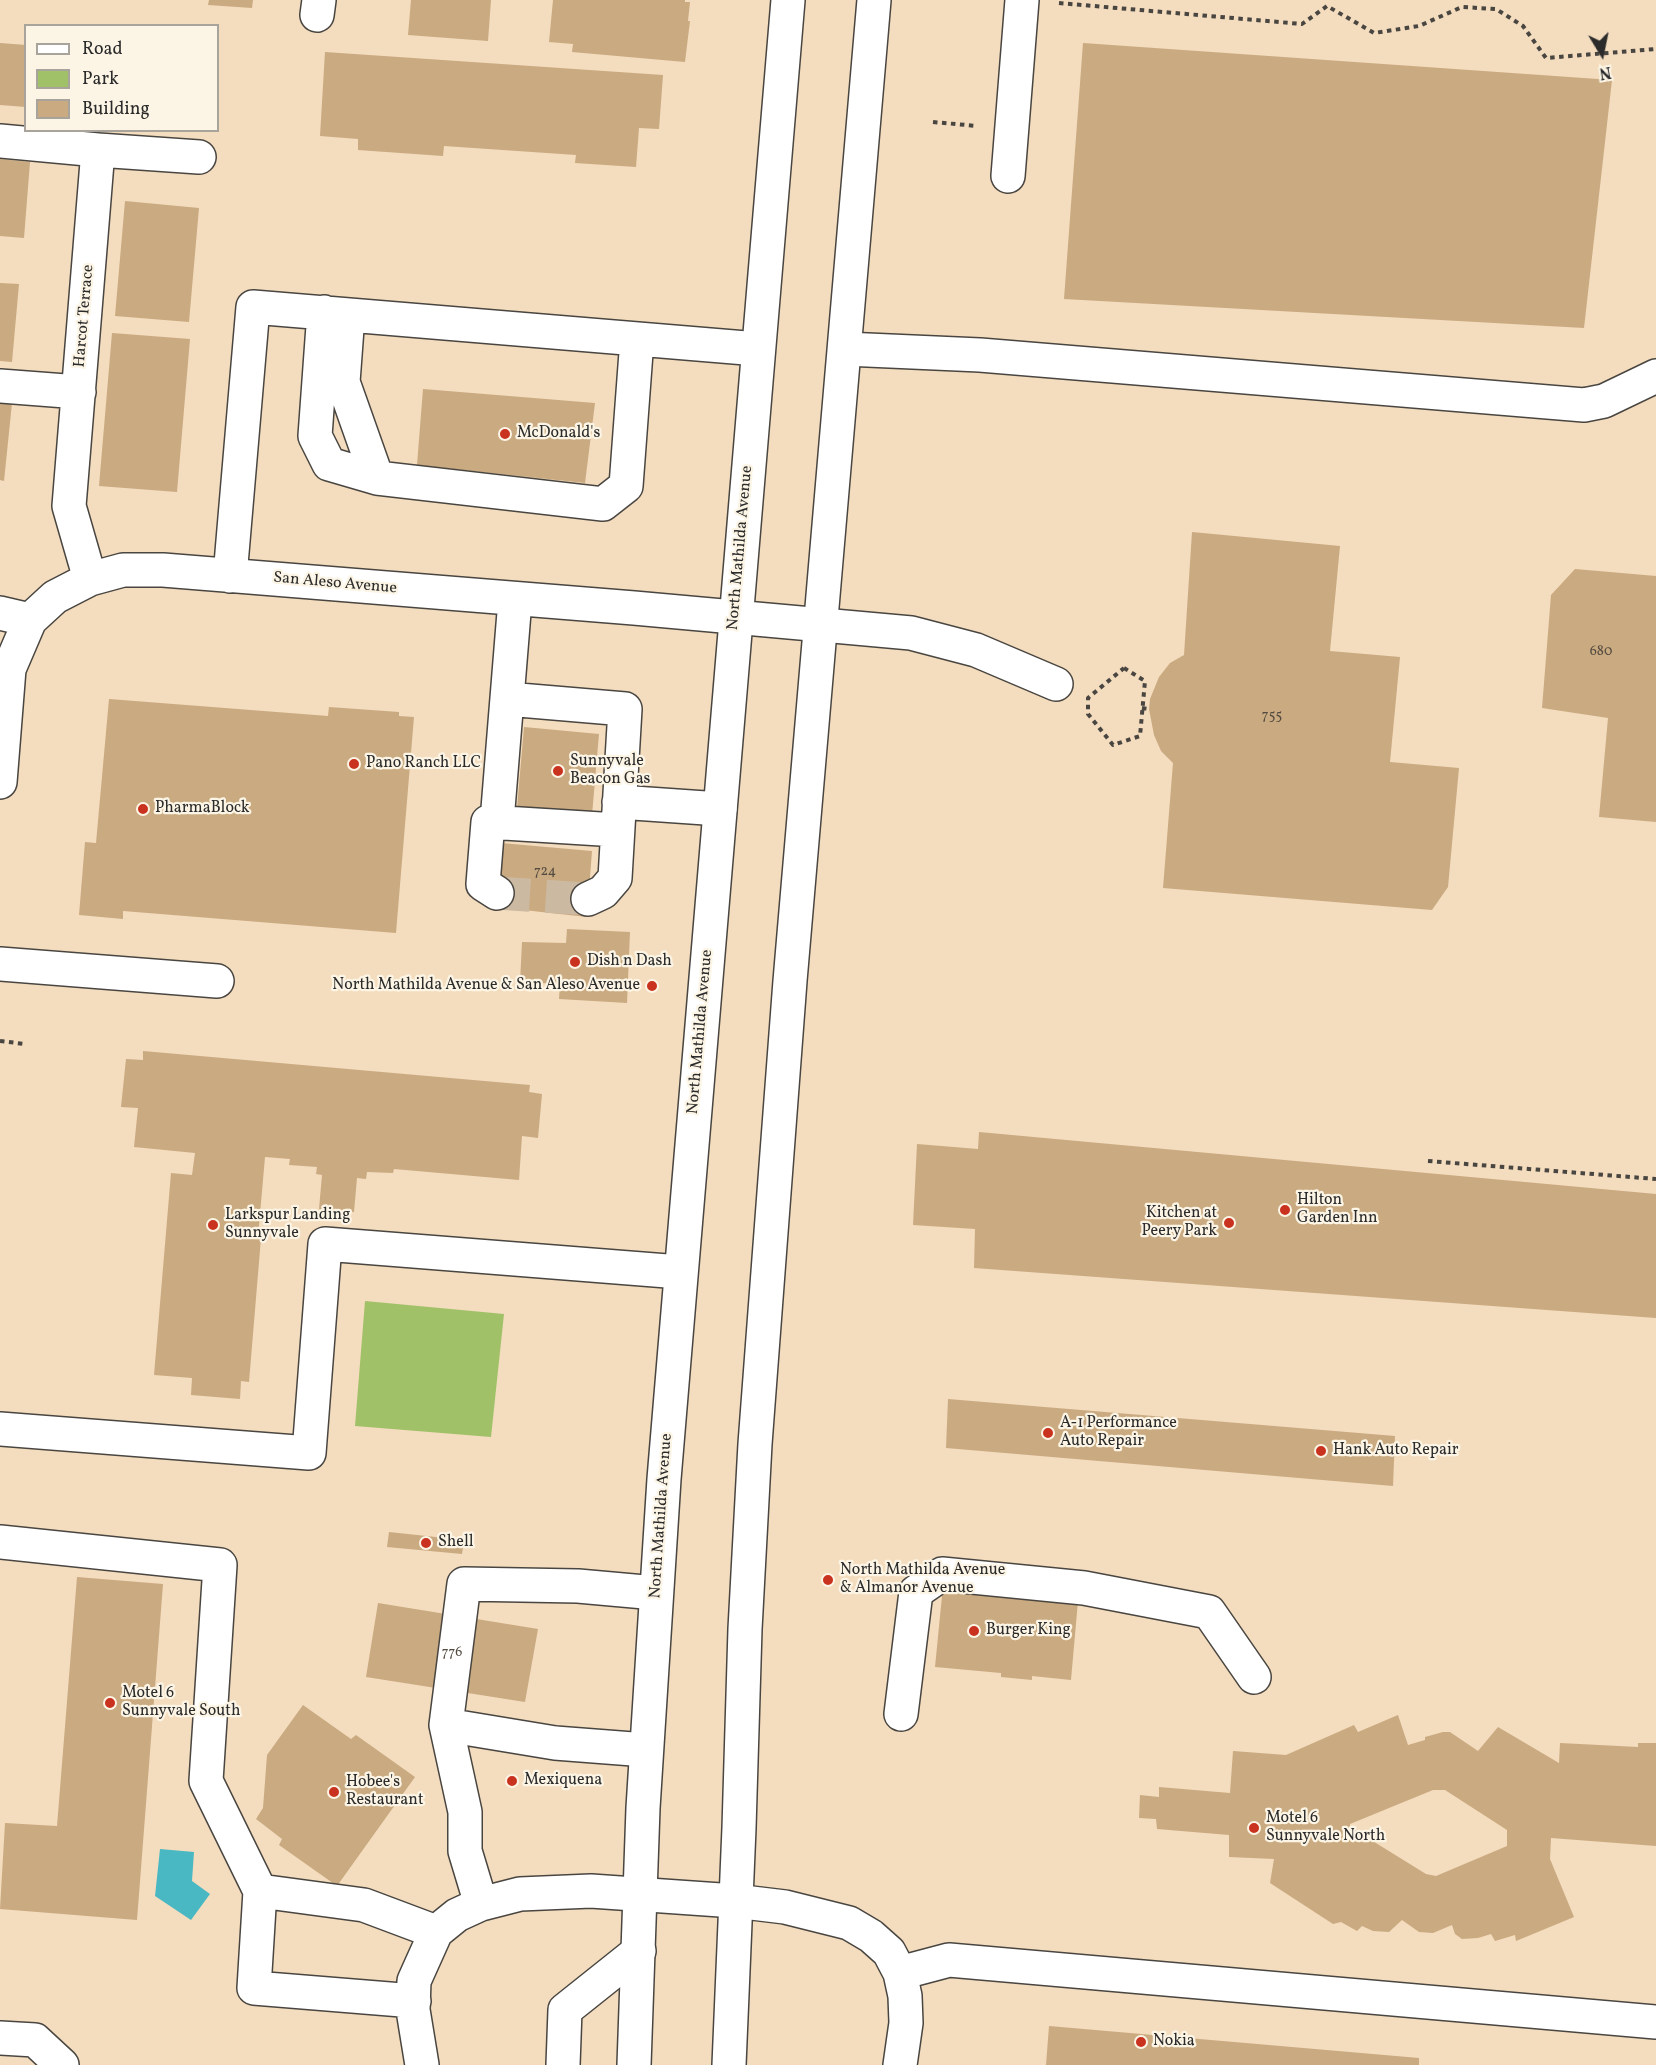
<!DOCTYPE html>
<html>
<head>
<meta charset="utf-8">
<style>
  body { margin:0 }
  #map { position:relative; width:1656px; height:2065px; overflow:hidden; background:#f4dcbe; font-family:Vollkorn,serif }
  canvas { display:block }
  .legend { position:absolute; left:24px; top:24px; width:195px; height:108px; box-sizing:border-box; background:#fcf5e5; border:2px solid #a8a49b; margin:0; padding:8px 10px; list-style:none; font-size:18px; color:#2b2b2b }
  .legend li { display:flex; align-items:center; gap:12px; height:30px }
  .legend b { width:30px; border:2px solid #a8a49b }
  .north { position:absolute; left:1572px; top:24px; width:60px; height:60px; -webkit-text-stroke:4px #fcf5e5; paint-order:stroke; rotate:170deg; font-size:16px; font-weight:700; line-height:24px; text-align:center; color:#2b2b2b }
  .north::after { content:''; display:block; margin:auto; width:21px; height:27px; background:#2b2b2b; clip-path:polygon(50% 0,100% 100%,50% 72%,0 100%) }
</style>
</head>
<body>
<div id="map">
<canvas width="1656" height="2065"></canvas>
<ul class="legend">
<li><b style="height:8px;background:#fff"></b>Road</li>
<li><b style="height:16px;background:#a1c169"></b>Park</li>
<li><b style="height:16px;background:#caaa80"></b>Building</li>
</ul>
<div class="north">N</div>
</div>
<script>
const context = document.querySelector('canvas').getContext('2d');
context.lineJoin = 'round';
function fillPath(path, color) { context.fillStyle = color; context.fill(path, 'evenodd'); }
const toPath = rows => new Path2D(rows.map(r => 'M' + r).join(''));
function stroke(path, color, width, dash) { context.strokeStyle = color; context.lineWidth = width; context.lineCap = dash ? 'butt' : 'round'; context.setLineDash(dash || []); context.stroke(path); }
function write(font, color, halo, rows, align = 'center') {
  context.font = font + ' Vollkorn,serif'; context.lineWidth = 4.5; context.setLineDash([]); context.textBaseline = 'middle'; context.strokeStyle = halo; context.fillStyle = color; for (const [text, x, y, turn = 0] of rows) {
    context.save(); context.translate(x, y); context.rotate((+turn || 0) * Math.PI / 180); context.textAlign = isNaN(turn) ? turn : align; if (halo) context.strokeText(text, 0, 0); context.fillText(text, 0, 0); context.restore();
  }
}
fillPath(toPath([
  [365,1301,504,1314,491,1437,355,1426]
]), '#a1c169');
fillPath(toPath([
  [160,1849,194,1852,192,1881,210,1894,191,1920,155,1896]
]), '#4ab8c2');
fillPath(toPath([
  [209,0,253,0,252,8,208,5],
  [411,0,491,0,488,41,408,35],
  [553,0,685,0,685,2,690,2,688,21,690,21,685,62,572,52,573,44,549,42],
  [0,43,26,45,26,107,0,105],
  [1083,43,1612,80,1584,328,1064,299],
  [325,52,663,75,659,129,639,128,636,167,575,163,576,155,444,146,443,156,358,150,358,139,320,136],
  [0,159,30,162,24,238,0,236],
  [125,201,199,208,189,322,115,316],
  [0,283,19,284,12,362,0,361],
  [112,333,190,339,177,492,99,486],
  [423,389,595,403,585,483,417,465],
  [0,402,12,403,4,481,0,480],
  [1192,532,1340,546,1330,651,1400,657,1390,762,1459,768,1448,887,1432,910,1163,888,1173,763,1161,751,1154,735,1149,709,1150,699,1159,677,1170,663,1184,655],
  [1575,569,1656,576,1656,822,1599,817,1608,718,1542,708,1551,595],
  [109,699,328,716,329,707,399,712,399,716,414,717,396,933,123,911,123,919,79,915,85,842,96,843],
  [524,727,599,734,592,815,517,808],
  [501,843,592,851,587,917,496,907],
  [567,929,630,932,627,1003,559,999,560,984,520,982,522,942,566,943],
  [143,1051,530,1085,529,1092,542,1094,538,1138,522,1136,519,1180,394,1169,393,1173,367,1172,366,1179,357,1178,354,1212,319,1209,322,1175,316,1174,317,1167,289,1165,290,1159,265,1157,258,1237,261,1238,249,1382,241,1381,240,1399,191,1395,192,1378,154,1375,171,1173,192,1175,195,1153,134,1147,138,1108,121,1107,126,1059,143,1060],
  [979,1132,1656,1194,1656,1318,974,1268,975,1229,913,1225,917,1144,978,1149],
  [948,1399,1395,1436,1393,1486,946,1448],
  [389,1532,464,1540,462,1554,387,1547],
  [77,1577,163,1584,137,1920,0,1909,5,1823,57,1826],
  [943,1586,1078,1601,1071,1680,1032,1676,1032,1680,1001,1677,1001,1673,935,1667],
  [378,1603,538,1629,525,1702,366,1677],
  [303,1705,351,1739,356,1735,415,1777,337,1886,279,1845,282,1839,256,1819,263,1808,267,1755],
  [1398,1715,1408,1745,1425,1740,1425,1737,1443,1732,1450,1732,1478,1751,1498,1727,1559,1763,1560,1743,1638,1747,1638,1743,1656,1743,1656,1846,1551,1838,1550,1859,1574,1917,1516,1941,1515,1935,1495,1941,1491,1934,1478,1938,1462,1939,1455,1934,1452,1925,1433,1933,1419,1932,1402,1920,1389,1932,1373,1931,1362,1926,1357,1931,1341,1922,1333,1924,1270,1883,1274,1859,1229,1857,1229,1835,1157,1829,1156,1819,1139,1818,1140,1795,1159,1797,1159,1787,1230,1793,1233,1751,1286,1755,1354,1725,1358,1732],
  [1433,1790,1445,1790,1507,1830,1507,1846,1436,1876,1426,1874,1350,1827,1350,1824],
  [1049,2026,1419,2058,1419,2065,1046,2065]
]), '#caaa80');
stroke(toPath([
  [497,893,588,899]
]), '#ccb9a1', 33, [33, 16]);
const minor = toPath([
  [317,15,319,0],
  [0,141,98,150,69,506,90,579],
  [98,150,199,157],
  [1008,176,1022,0],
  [324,312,315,436,329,464,377,478,603,504,626,486,637,339],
  [348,315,343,382,377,478],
  [845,349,980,355,1584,405,1604,401,1656,376],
  [0,386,79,392],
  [230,576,253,307,758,349],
  [0,613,30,620],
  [507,699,625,709,615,878,603,892,588,899],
  [0,782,9,669,30,620,55,597,90,579,123,570,163,570,634,608,911,633,976,650,1056,684],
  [619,802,720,809],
  [497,821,515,600],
  [497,893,483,884,488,822,617,830],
  [0,964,217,981],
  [0,1429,309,1453,325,1244,680,1272],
  [0,1542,220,1565,206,1781,260,1891,254,1988,414,2001],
  [901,1714,916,1592,942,1574,1084,1588,1209,1612,1254,1677],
  [446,1725,465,1812,465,1851,481,1904],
  [646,1750,555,1743,446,1725,464,1584,578,1586,656,1593],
  [260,1891,364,1905,436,1932],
  [900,1973,949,1960,1656,2022],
  [0,2038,35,2040,62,2065],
  [422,2065,413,2010,414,1981,436,1932,457,1915,481,1904,520,1894,591,1891,735,1901,785,1907,849,1923,871,1936,889,1952,900,1973,905,1996,906,2023,900,2065]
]);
const major = toPath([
  [634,2065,643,1808,664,1479,788,0],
  [729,2065,739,1828,745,1629,755,1444,790,981,874,0]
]);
const highway = toPath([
  [563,2065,565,2010,639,1951]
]);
stroke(minor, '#494641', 36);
stroke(major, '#494641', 36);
stroke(highway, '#494641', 36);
stroke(toPath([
  [1059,3,1302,24,1327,6,1374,33,1419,26,1462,7,1496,9,1523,26,1546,58,1656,49],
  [933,122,977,126],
  [1124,668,1145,681,1140,736,1113,745,1088,714,1088,698,1124,668],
  [1142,708,1149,709],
  [0,1041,25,1044],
  [1428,1161,1656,1179]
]), '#494641', 4, [4.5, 4.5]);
stroke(minor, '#fff', 33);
stroke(major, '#fff', 33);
stroke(highway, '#fff', 33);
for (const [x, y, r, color] of [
  [505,434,6,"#c8321e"],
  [354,764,6,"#c8321e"],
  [558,771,6,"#c8321e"],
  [143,809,6,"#c8321e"],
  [575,962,6,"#c8321e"],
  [652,986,6,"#c8321e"],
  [1285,1210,6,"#c8321e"],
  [1229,1223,6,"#c8321e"],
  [213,1225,6,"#c8321e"],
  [1048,1433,6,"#c8321e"],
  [1321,1451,6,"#c8321e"],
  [426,1543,6,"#c8321e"],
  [828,1580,6,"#c8321e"],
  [974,1631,6,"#c8321e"],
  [110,1703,6,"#c8321e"],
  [512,1781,6,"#c8321e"],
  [334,1792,6,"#c8321e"],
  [1254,1828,6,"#c8321e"],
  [1141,2042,6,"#c8321e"]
]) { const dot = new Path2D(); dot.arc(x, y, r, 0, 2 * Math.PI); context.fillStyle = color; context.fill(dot); stroke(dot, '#fcf5e5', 2); }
write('14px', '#534b40', null, [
  ["680",1601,652],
  ["755",1272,716],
  ["724",545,872],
  ["776",452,1653]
]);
write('16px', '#2b2b2b', '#fcf5e5', [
  ["Harcot Terrace",85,316,-85],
  ["North Mathilda Avenue",741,548,-85],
  ["San Aleso Avenue",335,584,5],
  ["North Mathilda Avenue",701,1032,-85],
  ["North Mathilda Avenue",662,1516,-86]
]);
write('16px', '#2b2b2b', '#fcf5e5', [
  ["McDonald's",517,434],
  ["Sunnyvale",570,762],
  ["Beacon Gas",570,780],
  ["Pano Ranch LLC",366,764],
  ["PharmaBlock",155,809],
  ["Dish n Dash",587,962],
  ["North Mathilda Avenue & San Aleso Avenue",640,986,"right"],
  ["Hilton",1297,1201],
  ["Garden Inn",1297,1219],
  ["Kitchen at",1217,1214,"right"],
  ["Peery Park",1217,1232,"right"],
  ["Larkspur Landing",225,1216],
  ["Sunnyvale",225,1234],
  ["A-1 Performance",1060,1424],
  ["Auto Repair",1060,1442],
  ["Hank Auto Repair",1333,1451],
  ["Shell",438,1543],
  ["North Mathilda Avenue",840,1571],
  ["& Almanor Avenue",840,1589],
  ["Burger King",986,1631],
  ["Motel 6",122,1694],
  ["Sunnyvale South",122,1712],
  ["Mexiquena",524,1781],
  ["Hobee's",346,1783],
  ["Restaurant",346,1801],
  ["Motel 6",1266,1819],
  ["Sunnyvale North",1266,1837],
  ["Nokia",1153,2042]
], 'left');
</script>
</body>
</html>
